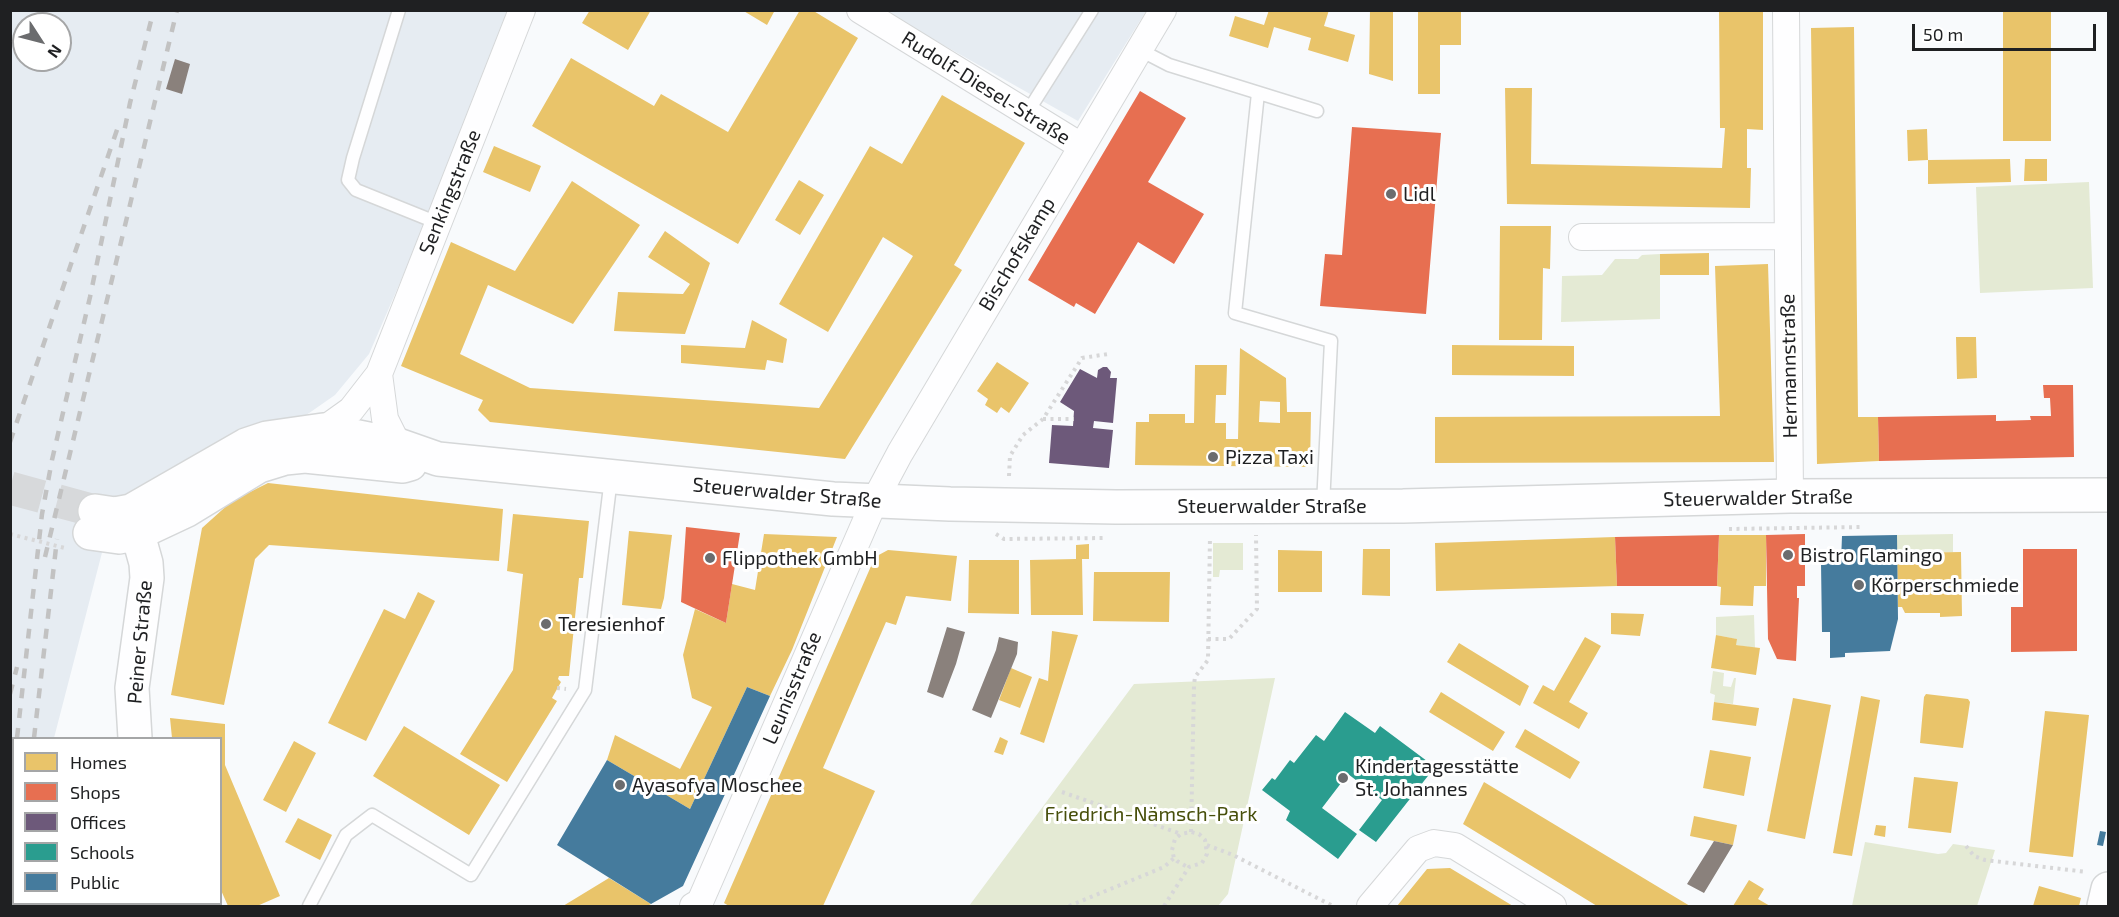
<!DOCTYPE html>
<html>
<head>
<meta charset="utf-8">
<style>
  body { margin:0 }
  #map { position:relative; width:2119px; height:917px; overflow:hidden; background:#f8fafc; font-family:"Exo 2",sans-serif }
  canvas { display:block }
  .frame { position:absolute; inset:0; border:12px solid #1f2022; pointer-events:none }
  .legend { position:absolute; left:12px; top:737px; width:210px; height:168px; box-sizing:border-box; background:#fff; border:2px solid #a5a6a7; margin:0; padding:8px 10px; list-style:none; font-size:18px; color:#1f2022 }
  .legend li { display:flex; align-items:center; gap:12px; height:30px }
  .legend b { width:30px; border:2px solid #a5a6a7 }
  .north { position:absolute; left:12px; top:12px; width:60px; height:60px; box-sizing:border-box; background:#fff; border:2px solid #a5a6a7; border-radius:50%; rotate:126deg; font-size:16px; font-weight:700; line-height:24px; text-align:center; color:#1f2022 }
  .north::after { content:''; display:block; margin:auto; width:21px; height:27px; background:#6b6c6e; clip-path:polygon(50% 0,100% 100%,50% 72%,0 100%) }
  .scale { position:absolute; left:1912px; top:24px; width:184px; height:27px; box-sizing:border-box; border:3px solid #1f2022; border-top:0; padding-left:8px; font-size:18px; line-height:21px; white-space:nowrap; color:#1f2022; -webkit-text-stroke:4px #fff; paint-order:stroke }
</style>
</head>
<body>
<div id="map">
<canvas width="2119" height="917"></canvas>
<div class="frame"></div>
<ul class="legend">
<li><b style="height:16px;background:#e9c46a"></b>Homes</li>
<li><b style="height:16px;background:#e76f51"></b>Shops</li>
<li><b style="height:16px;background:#6d597a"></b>Offices</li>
<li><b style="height:16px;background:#2a9d8f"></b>Schools</li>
<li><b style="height:16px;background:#457b9d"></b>Public</li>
</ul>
<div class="north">N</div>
<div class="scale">50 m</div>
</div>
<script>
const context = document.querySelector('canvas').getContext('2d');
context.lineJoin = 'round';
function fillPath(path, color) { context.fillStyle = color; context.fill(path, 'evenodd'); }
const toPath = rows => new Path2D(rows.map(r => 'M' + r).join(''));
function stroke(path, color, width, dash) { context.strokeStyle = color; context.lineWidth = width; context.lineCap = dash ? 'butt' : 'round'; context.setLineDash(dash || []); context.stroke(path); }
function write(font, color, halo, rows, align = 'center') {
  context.font = font + ' "Exo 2",sans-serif'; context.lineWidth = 6; context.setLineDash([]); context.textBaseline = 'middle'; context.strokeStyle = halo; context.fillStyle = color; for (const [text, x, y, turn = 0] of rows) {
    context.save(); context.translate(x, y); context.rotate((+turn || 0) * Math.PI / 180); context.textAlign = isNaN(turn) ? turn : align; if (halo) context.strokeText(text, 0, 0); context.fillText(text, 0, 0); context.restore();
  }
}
fillPath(toPath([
  [10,11,518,11,369,354,335,395,292,425,112,514,54,738,14,738,14,904,50,904,50,906,10,906],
  [24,24,60,24,60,60,24,60],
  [883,11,1146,11,1078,121]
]), '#e6ecf2');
fillPath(toPath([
  [2089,182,2093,288,1980,293,1976,187],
  [1660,254,1660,319,1561,322,1562,276,1602,275,1615,259,1638,259,1642,255],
  [1953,534,1953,552,1897,553,1897,535],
  [1213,543,1243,543,1243,570,1220,570,1219,577,1213,577],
  [1754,615,1755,648,1736,645,1736,639,1716,635,1716,617],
  [1713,671,1724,673,1723,686,1731,687,1734,678,1736,678,1733,704,1714,702,1715,695,1710,693],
  [1275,678,1228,894,1218,906,969,906,1134,684],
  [1865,842,1938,854,1946,853,1953,844,1995,850,1977,906,1852,906]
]), '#e4ead4');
fillPath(toPath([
  [590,10,651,10,628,50,582,23],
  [742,10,775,10,767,25],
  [800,10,812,10,858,38,738,244,532,126,571,58,654,106,661,94,728,132],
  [1269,10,1329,10,1324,26,1355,35,1348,62,1308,50,1311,38,1274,27,1268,48,1229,36,1235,16,1264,25],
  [1370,10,1393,10,1393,81,1369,74],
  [1418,10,1461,10,1461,45,1440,45,1440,94,1418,94],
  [1719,10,1763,10,1763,130,1747,129,1747,168,1751,168,1750,208,1507,204,1505,88,1532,88,1531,164,1722,168,1725,128,1720,128],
  [2003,10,2051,10,2051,141,2003,141],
  [1854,27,1858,417,1878,417,1879,461,1817,464,1811,28],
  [942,95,1025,143,954,265,962,270,845,459,490,422,478,410,483,400,401,366,451,242,515,271,572,181,640,225,573,324,488,285,460,354,530,388,819,408,913,256,883,237,828,332,779,304,870,146,902,164],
  [1927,129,1928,160,1908,161,1907,130],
  [494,146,541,166,530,192,483,172],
  [2010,159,2011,182,1928,184,1928,160],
  [2025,159,2047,159,2047,181,2024,181],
  [799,180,824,195,800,235,775,220],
  [1500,226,1551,226,1550,269,1543,268,1542,340,1499,340],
  [665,231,710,263,685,334,614,331,618,292,683,294,690,284,648,257],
  [1709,253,1709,275,1660,275,1660,254],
  [1768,264,1774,462,1435,463,1435,417,1720,416,1715,266],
  [752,320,787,339,783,363,767,360,765,370,681,363,681,345,745,348],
  [1956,337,1976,337,1977,378,1957,379],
  [1452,345,1574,346,1574,376,1452,375],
  [1240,348,1286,378,1287,412,1311,412,1310,467,1135,465,1136,422,1149,422,1149,414,1185,414,1185,423,1194,423,1195,365,1227,365,1226,395,1216,395,1215,423,1226,423,1226,439,1238,439],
  [1260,401,1280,402,1280,423,1259,422],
  [997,362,1029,383,1009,413,1001,407,997,413,985,405,988,399,977,391],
  [268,483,503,509,499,561,269,545,255,559,224,705,171,695,202,528,232,501],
  [513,514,589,521,583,578,579,578,569,676,559,676,558,679,561,682,552,698,557,701,507,782,460,754,513,670,523,574,507,571],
  [629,531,672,535,664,598,661,609,622,605],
  [764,534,837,537,792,650,770,696,747,687,690,809,607,760,615,735,680,769,712,707,692,698,683,655,695,609,726,623,732,584,755,590],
  [1719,535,1766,535,1766,586,1754,586,1753,606,1720,605,1721,587,1717,586],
  [1615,537,1617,586,1436,591,1435,543],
  [1089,544,1089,559,1082,559,1083,615,1031,615,1030,560,1076,559,1076,545],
  [1363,549,1390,549,1390,596,1362,595],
  [888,550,957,556,951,601,906,596,896,625,886,622,823,768,875,791,823,906,729,906,724,903,875,557],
  [1278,550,1322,551,1322,592,1278,592],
  [1961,552,1962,616,1940,617,1940,613,1905,613,1902,607,1898,607,1897,553],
  [969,560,1019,560,1019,614,968,613],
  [1094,572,1170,572,1169,622,1093,621],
  [418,592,435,601,366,741,328,723,384,609,405,619],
  [1611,613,1644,614,1640,636,1611,634],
  [1052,631,1078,635,1044,743,1020,734,1039,678,1048,681],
  [1716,635,1737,639,1736,645,1760,648,1756,675,1711,668],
  [1585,637,1601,646,1569,702,1588,713,1579,729,1533,703,1543,685,1554,691],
  [1459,643,1529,686,1520,706,1447,662],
  [1011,668,1032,677,1020,708,999,700],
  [1441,692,1505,732,1493,751,1429,712],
  [1926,694,1968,699,1970,702,1963,748,1920,743,1924,697],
  [1861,696,1880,700,1852,856,1833,853],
  [1793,698,1831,705,1805,839,1767,831],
  [1714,702,1759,708,1756,726,1712,720],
  [2045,711,2089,715,2073,857,2029,852],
  [170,718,225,724,225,765,280,896,257,906,228,906,220,888,220,738,172,738],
  [404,726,500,785,469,835,373,776],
  [1525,729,1580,762,1570,779,1515,747],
  [1000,737,1008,741,1003,755,994,752],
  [294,741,316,753,286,812,263,800],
  [1710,750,1751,757,1744,796,1703,788],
  [1914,777,1958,782,1951,833,1908,828],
  [1484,782,1650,882,1690,906,1597,906,1463,824],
  [1694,816,1737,825,1733,845,1690,836],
  [298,818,332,835,320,860,285,842],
  [1876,825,1886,826,1885,837,1874,835],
  [1450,868,1513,906,1397,906,1427,869],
  [609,878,651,904,647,906,563,906],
  [1749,880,1764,889,1758,899,1770,906,1733,906],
  [2039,886,2081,898,2079,906,2033,906],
  [88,904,161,904,163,906,89,906]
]), '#e9c46a');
fillPath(toPath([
  [1140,91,1186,118,1148,182,1204,214,1174,264,1138,242,1095,314,1076,303,1074,307,1028,280],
  [1352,127,1441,133,1426,314,1320,306,1325,254,1342,255],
  [2043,385,2073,385,2074,457,1879,461,1878,417,1996,415,1996,421,2031,420,2030,416,2051,416,2050,398,2044,398],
  [686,527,740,533,726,623,681,602],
  [1805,534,1805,586,1797,586,1797,598,1799,598,1796,661,1777,659,1768,639,1766,535],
  [1719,535,1717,586,1617,586,1615,537],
  [2023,549,2077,549,2077,651,2011,652,2011,607,2023,607]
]), '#e76f51');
fillPath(toPath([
  [1103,367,1107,367,1111,372,1110,378,1117,378,1113,423,1094,421,1093,428,1113,430,1109,468,1049,463,1052,425,1073,426,1074,411,1060,402,1080,369,1097,378,1098,370]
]), '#6d597a');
fillPath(toPath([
  [1345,712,1375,733,1380,726,1435,767,1376,842,1359,830,1382,800,1348,774,1322,808,1357,834,1338,859,1286,820,1290,811,1262,790,1272,778,1275,780,1290,760,1294,763,1316,735,1324,741]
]), '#2a9d8f');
fillPath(toPath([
  [1897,535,1898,619,1890,651,1845,653,1845,657,1830,658,1830,632,1822,632,1821,563,1841,562,1842,536],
  [747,687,770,696,683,886,651,904,557,845,607,760,690,809],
  [2100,831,2106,832,2103,846,2097,845]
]), '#457b9d');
fillPath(toPath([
  [175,59,190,64,182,94,166,89],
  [947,627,965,632,956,664,943,698,927,692],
  [999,637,1018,642,1017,654,991,718,972,710,996,650],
  [1714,841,1733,845,1704,893,1687,884]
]), '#8a817c');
stroke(toPath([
  [10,488,95,511]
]), '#d7d9db', 33, [33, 16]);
const lane = toPath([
  [399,10,353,158,348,180,356,190,438,223],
  [1140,50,1169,65,1317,111],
  [1258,93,1235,313,1331,341,1323,505],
  [1027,113,1092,10],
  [309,906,346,835,372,815,471,875,585,690,611,478]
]);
const street = toPath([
  [860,10,1081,146],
  [1786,10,1790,496],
  [1582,237,1787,236],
  [379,374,522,10],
  [323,430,351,410,379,374,385,419,398,445],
  [693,906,700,902,875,500,900,453,1163,10],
  [1370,906,1418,849,1434,843,1455,846,1553,906]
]);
const secondary = toPath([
  [95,511,115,514,131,511,246,445,267,438,323,430,398,445,438,459,833,499,950,504,1116,507,1403,506,1790,496,2108,495],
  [132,513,146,563,147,578,132,688,135,738],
  [90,533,119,537,138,533,187,510,259,466,285,458,305,456,403,466,410,464],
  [194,904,195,906],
  [2104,906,2108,889]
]);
stroke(lane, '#d5d7d8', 15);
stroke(street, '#d5d7d8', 28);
stroke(secondary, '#d5d7d8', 36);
stroke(toPath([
  [1043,419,1074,419],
  [1009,476,1010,456,1023,435,1043,419,1082,358,1108,354],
  [1729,529,1862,527],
  [10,534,65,548],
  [996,534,1004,539,1106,538],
  [1208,639,1229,639,1257,609,1256,535],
  [557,688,566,689],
  [1062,792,1181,834],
  [1191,832,1194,685,1195,677,1208,660,1210,537],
  [1207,845,1233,855,1333,906],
  [1966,846,1974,856,1985,860,2087,872],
  [1069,906,1164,867,1174,858],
  [1164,906,1189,867,1202,863,1207,854,1205,840,1199,834,1191,832,1181,834,1175,839,1172,850,1174,858,1177,861,1189,868]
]), '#d7d7d8', 4, [3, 4.5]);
stroke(lane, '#fefeff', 12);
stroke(street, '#fefeff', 26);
stroke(secondary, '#fefeff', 33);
stroke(toPath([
  [10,442,118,127],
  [45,557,177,10],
  [10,694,17,667],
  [17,738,42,514,52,460,90,297,130,103,153,13],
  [34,738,57,539],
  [10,820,14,780],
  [23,906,23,904]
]), '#c2c2c2', 4.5, [10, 10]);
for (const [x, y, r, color] of [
  [1391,194,6,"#6b6c6e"],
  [1213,457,6,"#6b6c6e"],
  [1788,555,6,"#6b6c6e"],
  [710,558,6,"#6b6c6e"],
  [1859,585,6,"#6b6c6e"],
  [546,624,6,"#6b6c6e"],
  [1343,778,6,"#6b6c6e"],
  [620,785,6,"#6b6c6e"]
]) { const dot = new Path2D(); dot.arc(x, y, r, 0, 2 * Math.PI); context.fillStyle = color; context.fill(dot); stroke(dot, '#fff', 2); }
write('20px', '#1f2022', '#fff', [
  ["Rudolf-Diesel-Straße",986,88,32],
  ["Senkingstraße",450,192,-68],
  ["Bischofskamp",1017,254,-59],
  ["Hermannstraße",1789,366,-91],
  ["Steuerwalder Straße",787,493,5],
  ["Steuerwalder Straße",1758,498,-1],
  ["Steuerwalder Straße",1272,506],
  ["Peiner Straße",140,642,-85],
  ["Leunisstraße",792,688,-67]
]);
write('20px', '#1f2022', '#fff', [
  ["Lidl",1403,194],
  ["Pizza Taxi",1225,457],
  ["Bistro Flamingo",1800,555],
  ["Flippothek GmbH",722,558],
  ["Körperschmiede",1871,585],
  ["Teresienhof",558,624],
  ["Kindertagesstätte",1355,766],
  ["St. Johannes",1355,789],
  ["Ayasofya Moschee",632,785]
], 'left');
write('20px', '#474f0b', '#fff', [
  ["Friedrich-Nämsch-Park",1151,814]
]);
</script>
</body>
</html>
